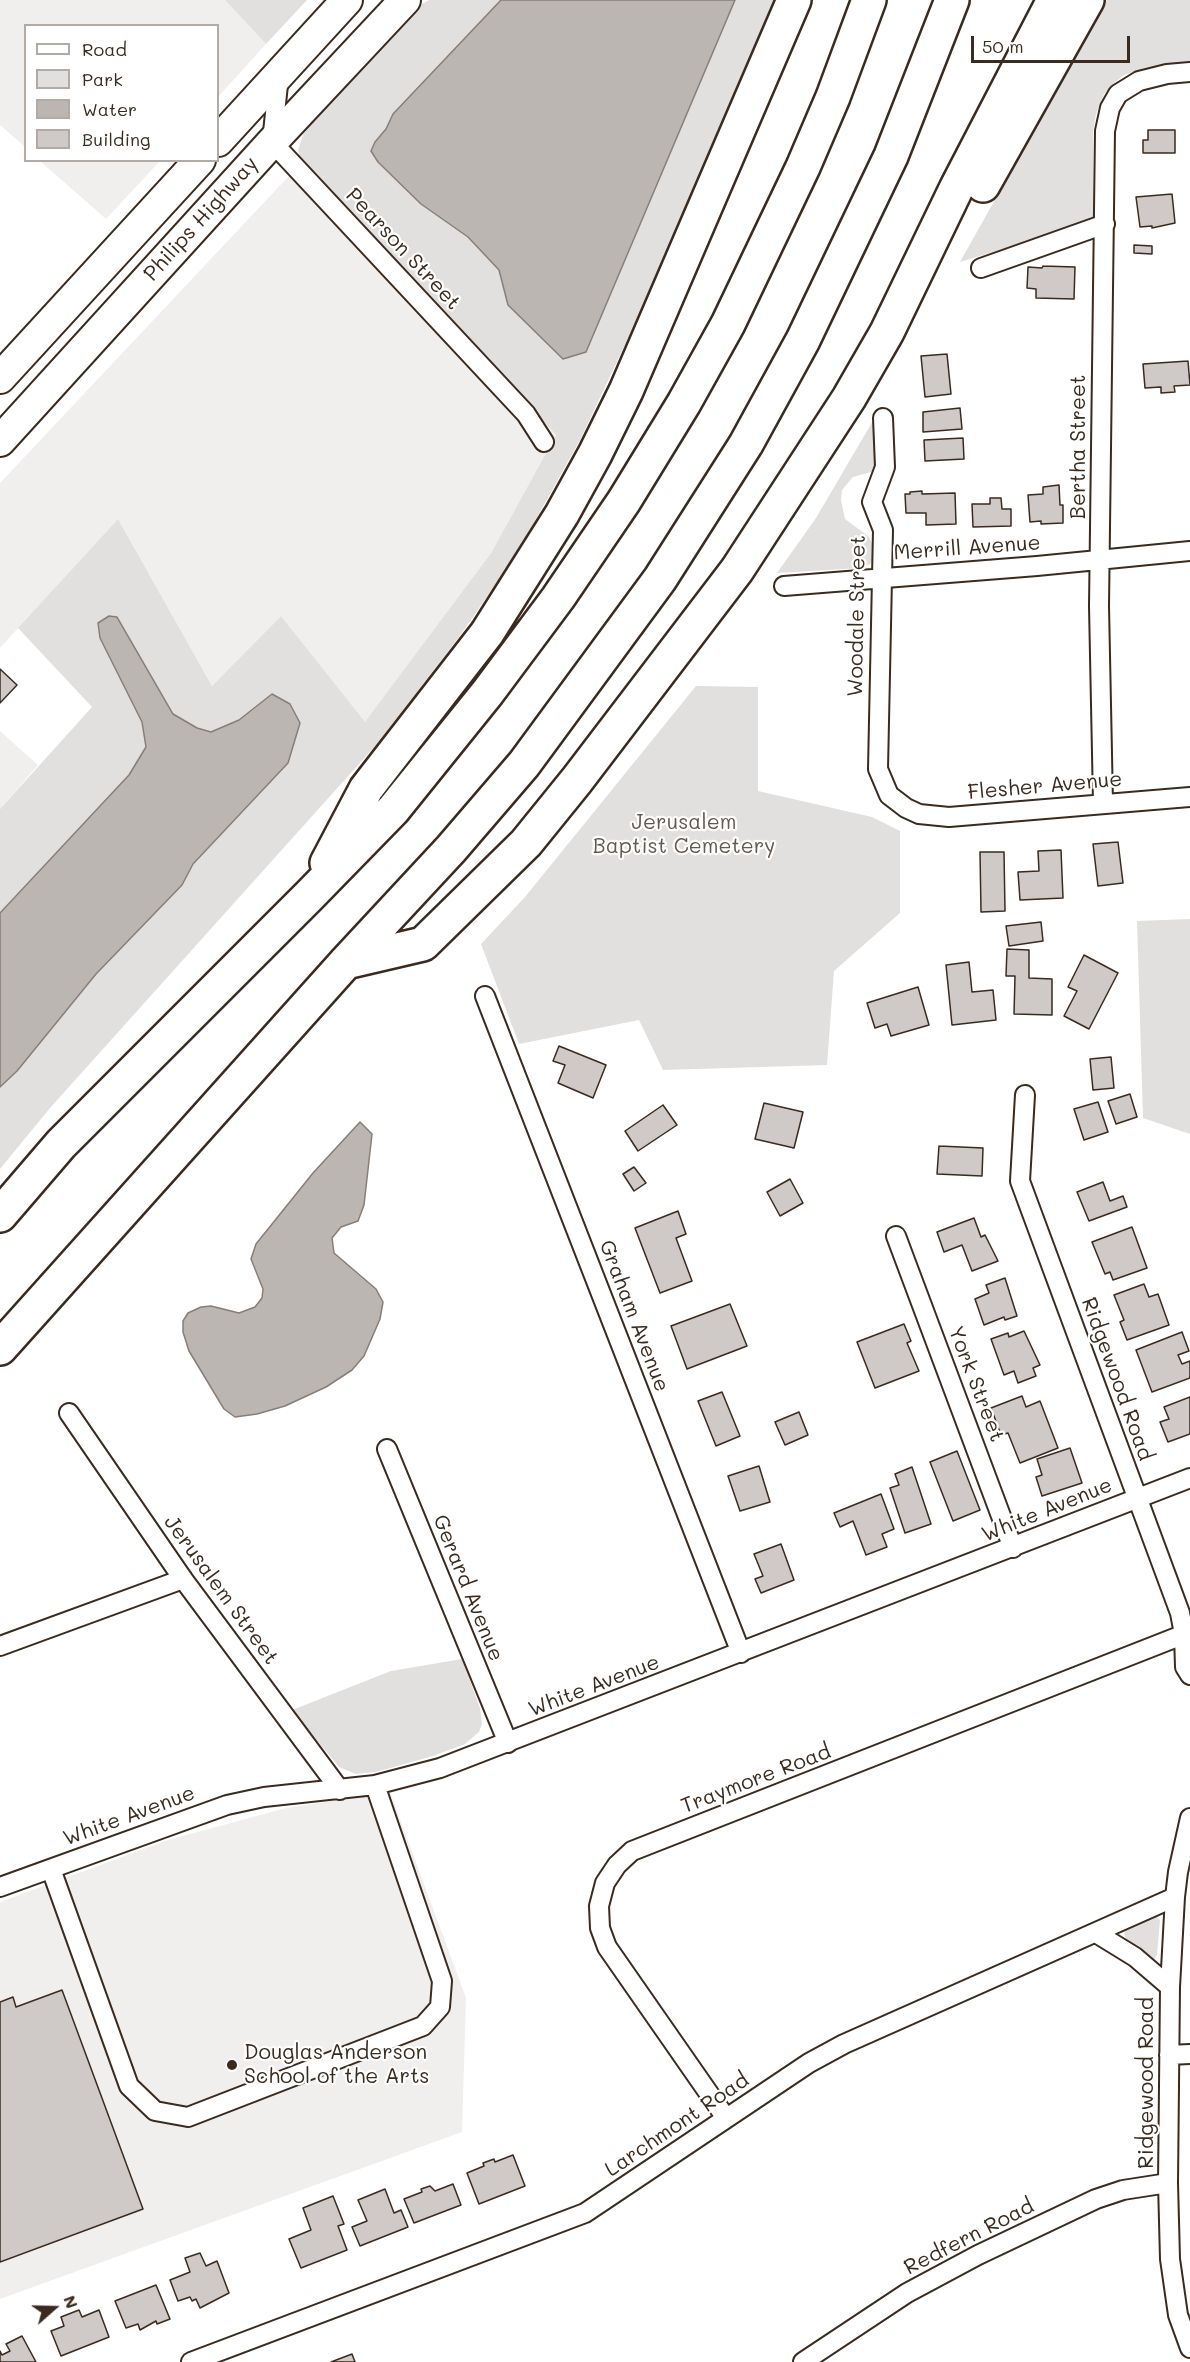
<!DOCTYPE html>
<html>
<head>
<meta charset="utf-8">
<style>
  body { margin:0 }
  #map { position:relative; width:1190px; height:2362px; overflow:hidden; background:#fff; font-family:Mali,sans-serif }
  canvas { display:block }
  .legend { position:absolute; left:24px; top:24px; width:195px; height:138px; box-sizing:border-box; background:#fff; border:2px solid #b1aaa5; margin:0; padding:8px 10px; list-style:none; font-size:18px; color:#3b2a1e }
  .legend li { display:flex; align-items:center; gap:12px; height:30px }
  .legend b { width:30px; border:2px solid #b1aaa5 }
  .north { position:absolute; left:24px; top:2278px; width:60px; height:60px; -webkit-text-stroke:4px #fff; paint-order:stroke; rotate:70deg; font-size:16px; font-weight:700; line-height:24px; text-align:center; color:#3b2a1e }
  .north::after { content:''; display:block; margin:auto; width:21px; height:27px; background:#3b2a1e; clip-path:polygon(50% 0,100% 100%,50% 72%,0 100%) }
  .scale { position:absolute; left:971px; top:36px; width:159px; height:27px; box-sizing:border-box; border:3px solid #3b2a1e; border-top:0; padding-left:8px; font-size:18px; line-height:21px; white-space:nowrap; color:#3b2a1e; -webkit-text-stroke:4px #fff; paint-order:stroke }
</style>
</head>
<body>
<div id="map">
<canvas width="1190" height="2362"></canvas>
<ul class="legend">
<li><b style="height:8px;background:#fff"></b>Road</li>
<li><b style="height:16px;background:#e2e0de"></b>Park</li>
<li><b style="height:16px;background:#bcb6b3"></b>Water</li>
<li><b style="height:16px;background:#cfcac7"></b>Building</li>
</ul>
<div class="north">N</div>
<div class="scale">50 m</div>
</div>
<script>
const context = document.querySelector('canvas').getContext('2d');
context.lineJoin = 'round';
function fillPath(path, color) { context.fillStyle = color; context.fill(path, 'evenodd'); }
const toPath = rows => new Path2D(rows.map(r => 'M' + r).join(''));
function stroke(path, color, width, dash) { context.strokeStyle = color; context.lineWidth = width; context.lineCap = dash ? 'butt' : 'round'; context.setLineDash(dash || []); context.stroke(path); }
function write(font, color, halo, rows, align = 'center') {
  context.font = font + ' Mali,sans-serif'; context.lineWidth = 4.5; context.setLineDash([]); context.textBaseline = 'middle'; context.strokeStyle = halo; context.fillStyle = color; for (const [text, x, y, turn = 0] of rows) {
    context.save(); context.translate(x, y); context.rotate((+turn || 0) * Math.PI / 180); context.textAlign = isNaN(turn) ? turn : align; if (halo) context.strokeText(text, 0, 0); context.fillText(text, 0, 0); context.restore();
  }
}
fillPath(toPath([
  [0,0,225,0,266,44,218,97,218,26,26,26,25,147,0,125],
  [40,161,160,161,106,219],
  [303,161,556,435,491,553,365,723,281,616,212,686,118,519,0,648,0,483],
  [0,731,38,765,0,809],
  [390,1792,466,1998,462,2132,0,2299,0,1902,168,1840,286,1808]
]), '#f1efee');
fillPath(toPath([
  [225,0,307,0,266,44],
  [429,0,501,0,393,114,386,129,375,142,371,152,378,162,421,204,468,237,499,270,508,305,563,359,586,352,735,0,775,0,648,296,605,387,580,440,535,521,499,579,459,637,376,745,50,1108,0,1169,0,1087,17,1071,96,974,182,885,272,694,239,720,211,732,197,728,173,714,117,617,109,616,98,623,100,638,142,722,146,747,129,775,0,913,0,809,92,707,18,628,118,519,212,686,281,616,365,722,491,553,556,435,300,159,298,150,303,135,318,115,417,7],
  [1107,0,1190,0,1190,63,1146,68,1124,75,1113,84,1104,94,1096,114,1093,131,1093,185,1097,220,960,262],
  [874,419,874,471,853,477,842,490,841,500,845,519,868,536,872,543,874,559,870,564,862,568,777,573,816,518],
  [696,686,758,687,758,791,872,817,900,831,900,913,834,971,827,1065,663,1070,639,1020,519,1044,481,944,525,897],
  [1190,919,1190,1134,1143,1118,1137,921],
  [462,1659,480,1708,482,1724,479,1732,465,1744,433,1756,376,1772,356,1774,339,1767,292,1710,391,1671],
  [1148,1916,1156,1916,1160,1920,1157,1955,1154,1959,1127,1941,1124,1934,1126,1928]
]), '#e2e0de');
const water = toPath([
  [501,0,735,0,586,352,563,359,508,305,499,270,468,237,421,204,378,162,371,151,375,142,386,129,393,114,501,0],
  [109,616,117,617,173,714,197,728,211,732,239,720,272,694,290,704,300,723,288,763,193,864,182,885,96,974,17,1071,0,1087,0,913,129,775,146,747,142,722,100,638,98,623,109,616],
  [360,1122,372,1134,364,1205,358,1221,341,1227,332,1238,334,1253,376,1289,383,1302,380,1319,364,1356,352,1370,326,1387,285,1406,257,1414,235,1417,224,1409,189,1351,183,1332,183,1321,188,1313,201,1307,211,1306,239,1313,255,1307,262,1298,263,1289,251,1259,256,1244,313,1173,360,1122]
]);
fillPath(water, '#bcb6b3');
stroke(water, '#887e77', 1.5);
const building = toPath([
  [1148,130,1175,130,1175,153,1143,153,1143,140,1148,140,1148,130],
  [1172,194,1175,223,1152,228,1152,226,1140,227,1136,197,1172,194],
  [1134,245,1152,246,1152,254,1134,253,1134,245],
  [1043,266,1075,267,1074,299,1036,298,1036,289,1027,288,1028,267,1042,268,1043,266],
  [947,354,951,394,925,397,921,356,947,354],
  [1188,361,1190,385,1174,386,1175,392,1161,393,1161,387,1145,388,1143,364,1188,361],
  [960,408,962,429,923,432,923,412,960,408],
  [963,438,964,459,925,461,924,440,963,438],
  [1059,485,1060,505,1063,505,1063,523,1041,524,1041,521,1030,522,1028,495,1043,494,1043,487,1059,485],
  [922,491,922,494,955,493,956,524,926,525,926,513,906,513,905,494,910,494,910,492,922,491],
  [990,498,1001,498,1002,509,1011,509,1011,526,973,527,972,504,990,504,990,498],
  [0,669,17,685,0,703,0,669],
  [1118,842,1123,883,1098,886,1093,844,1118,842],
  [1061,850,1063,898,1020,900,1018,872,1039,871,1038,851,1061,850],
  [980,852,1004,852,1005,911,981,912,980,852],
  [1041,922,1043,941,1009,946,1006,926,1041,922],
  [1007,949,1029,950,1029,978,1052,979,1052,1015,1014,1014,1015,976,1006,976,1007,949],
  [1084,955,1118,973,1089,1029,1064,1016,1077,991,1068,987,1084,955],
  [969,962,972,992,993,990,996,1020,952,1025,946,965,969,962],
  [918,987,929,1025,891,1036,887,1024,875,1028,867,1003,918,987],
  [559,1046,606,1065,593,1098,558,1083,565,1065,553,1061,559,1046],
  [1111,1057,1114,1088,1093,1090,1090,1059,1111,1057],
  [1130,1094,1137,1117,1116,1124,1108,1101,1130,1094],
  [1098,1102,1108,1132,1084,1140,1074,1109,1098,1102],
  [764,1103,803,1112,794,1148,755,1139,764,1103],
  [663,1105,677,1125,638,1151,625,1131,663,1105],
  [939,1146,983,1148,982,1176,937,1174,939,1146],
  [634,1167,646,1183,634,1191,623,1174,634,1167],
  [790,1179,803,1203,780,1216,767,1192,790,1179],
  [1103,1182,1110,1201,1123,1196,1127,1207,1089,1221,1077,1192,1103,1182],
  [678,1211,686,1234,676,1238,692,1281,660,1293,635,1228,678,1211],
  [974,1218,981,1237,985,1235,998,1261,972,1271,962,1245,944,1252,937,1232,974,1218],
  [1132,1227,1147,1268,1113,1280,1110,1272,1105,1274,1092,1242,1132,1227],
  [1005,1278,1017,1316,1005,1320,1004,1317,984,1325,975,1299,989,1293,986,1285,1005,1278],
  [1144,1284,1149,1297,1158,1294,1169,1325,1127,1340,1120,1322,1124,1320,1114,1295,1144,1284],
  [730,1304,747,1346,687,1369,671,1326,730,1304],
  [904,1324,911,1341,907,1343,919,1371,875,1388,857,1342,904,1324],
  [1024,1331,1040,1365,1033,1368,1036,1376,1018,1383,1014,1371,1004,1375,991,1339,1008,1333,1009,1337,1024,1331],
  [1182,1332,1189,1351,1178,1355,1182,1364,1190,1361,1190,1378,1152,1392,1136,1350,1182,1332],
  [722,1392,740,1436,716,1446,698,1401,722,1392],
  [1022,1396,1026,1407,1040,1401,1058,1448,1020,1463,1008,1433,1001,1435,991,1408,1022,1396],
  [1190,1397,1190,1434,1168,1442,1160,1422,1169,1419,1164,1407,1190,1397],
  [799,1412,808,1435,785,1445,775,1422,799,1412],
  [1070,1448,1082,1483,1042,1496,1036,1477,1042,1475,1037,1459,1070,1448],
  [957,1451,980,1510,953,1521,930,1462,957,1451],
  [759,1466,770,1502,740,1511,728,1476,759,1466],
  [912,1467,931,1524,905,1533,890,1488,899,1485,895,1474,912,1467],
  [881,1494,894,1529,882,1534,887,1547,866,1555,853,1521,840,1527,834,1513,881,1494],
  [781,1544,794,1580,761,1593,755,1579,763,1576,754,1554,781,1544],
  [62,1990,143,2209,0,2262,0,2002,13,1997,16,2007,62,1990],
  [513,2155,525,2186,479,2204,467,2173,484,2166,483,2163,494,2159,495,2162,513,2155],
  [453,2184,461,2205,414,2223,404,2199,422,2192,421,2189,430,2186,435,2191,453,2184],
  [385,2189,394,2213,401,2210,408,2227,360,2246,352,2227,367,2221,358,2200,385,2189],
  [333,2196,344,2224,338,2226,347,2250,301,2268,289,2239,311,2230,303,2208,333,2196],
  [200,2253,206,2266,217,2261,229,2293,200,2308,196,2299,192,2301,190,2297,178,2301,170,2280,190,2272,185,2258,200,2253],
  [156,2285,170,2319,157,2324,156,2321,140,2330,138,2324,126,2328,115,2301,156,2285],
  [79,2310,82,2317,99,2310,109,2337,61,2356,51,2331,64,2326,61,2317,79,2310],
  [22,2336,36,2362,0,2362,0,2351,2,2355,10,2351,6,2344,22,2336],
  [352,2354,355,2362,331,2362,352,2354]
]);
fillPath(building, '#cfcac7');
stroke(building, '#3b2a1e', 1.5);
const minor = toPath([
  [279,75,272,142,526,414,544,442],
  [981,268,1105,224],
  [883,418,885,467,872,502,883,530,878,769,889,795,906,808,919,814,949,817,1190,797],
  [784,586,1037,566,1190,551],
  [1103,803,1099,606,1105,131,1110,108,1118,94,1139,81,1167,74,1190,72],
  [485,996,741,1653],
  [1025,1095,1020,1181,1180,1613,1184,1634,1185,1667,1190,1675],
  [896,1236,1013,1548],
  [69,1413,183,1579,340,1790],
  [387,1449,508,1743],
  [0,1646,183,1579],
  [1190,1818,1178,1872,1175,1897,1170,1987,1168,2183,1170,2259,1178,2315,1190,2348],
  [51,1869,129,2086,155,2111,188,2117,423,2026,440,2007,442,1981,375,1785],
  [0,1887,227,1805,264,1797,375,1785,440,1768,1190,1478],
  [1096,1933,1135,1957,1170,1987],
  [1169,2055,1190,2054],
  [726,2118,607,1947,600,1928,599,1906,605,1883,617,1865,632,1851,1190,1632],
  [191,2362,585,2213,809,2063,844,2044,1175,1897],
  [803,2362,907,2293,978,2255,1096,2199,1123,2190,1168,2183]
]);
const primary = toPath([
  [218,141,347,0],
  [0,378,200,160],
  [0,441,272,142,405,0]
]);
const motorway = toPath([
  [983,185,1087,0],
  [327,863,366,789,487,633,562,514,595,454,626,391,794,0],
  [346,962,423,944,526,843,577,780,737,570,849,398,887,332,957,187,1054,0],
  [0,1215,61,1144,309,896,393,810,488,692,558,598,624,501,684,403,728,324,803,167,833,97,869,0],
  [0,1348,346,962,451,849,524,764,660,579,746,444,803,340,891,156,952,0]
]);
stroke(minor, '#3b2a1e', 22);
stroke(primary, '#3b2a1e', 34);
stroke(motorway, '#3b2a1e', 38);
stroke(minor, '#fff', 18);
stroke(primary, '#fff', 30);
stroke(motorway, '#fff', 33);
for (const [x, y, r, color] of [
  [232,2065,6,"#3b2a1e"]
]) { const dot = new Path2D(); dot.arc(x, y, r, 0, 2 * Math.PI); context.fillStyle = color; context.fill(dot); stroke(dot, '#fff', 2); }
write('21px', '#3b2a1e', '#fff', [
  ["Philips Highway",201,219,-48],
  ["Pearson Street",403,249,47],
  ["Bertha Street",1079,447,-90],
  ["Merrill Avenue",967,548,-4],
  ["Woodale Street",857,616,-89],
  ["Flesher Avenue",1045,786,-5],
  ["Graham Avenue",634,1316,69],
  ["Ridgewood Road",1117,1379,70],
  ["York Street",976,1384,69],
  ["White Avenue",1047,1510,-22],
  ["Gerard Avenue",468,1588,68],
  ["Jerusalem Street",221,1590,54],
  ["White Avenue",594,1686,-21],
  ["Traymore Road",756,1779,-21],
  ["White Avenue",129,1816,-20],
  ["Ridgewood Road",1147,2083,-90],
  ["Larchmont Road",677,2125,-34],
  ["Redfern Road",969,2237,-27]
]);
write('21px', '#65584e', '#fff', [
  ["Jerusalem",684,823],
  ["Baptist Cemetery",684,847]
]);
write('21px', '#3b2a1e', '#fff', [
  ["Douglas Anderson",244,2053],
  ["School of the Arts",244,2077]
], 'left');
</script>
</body>
</html>
